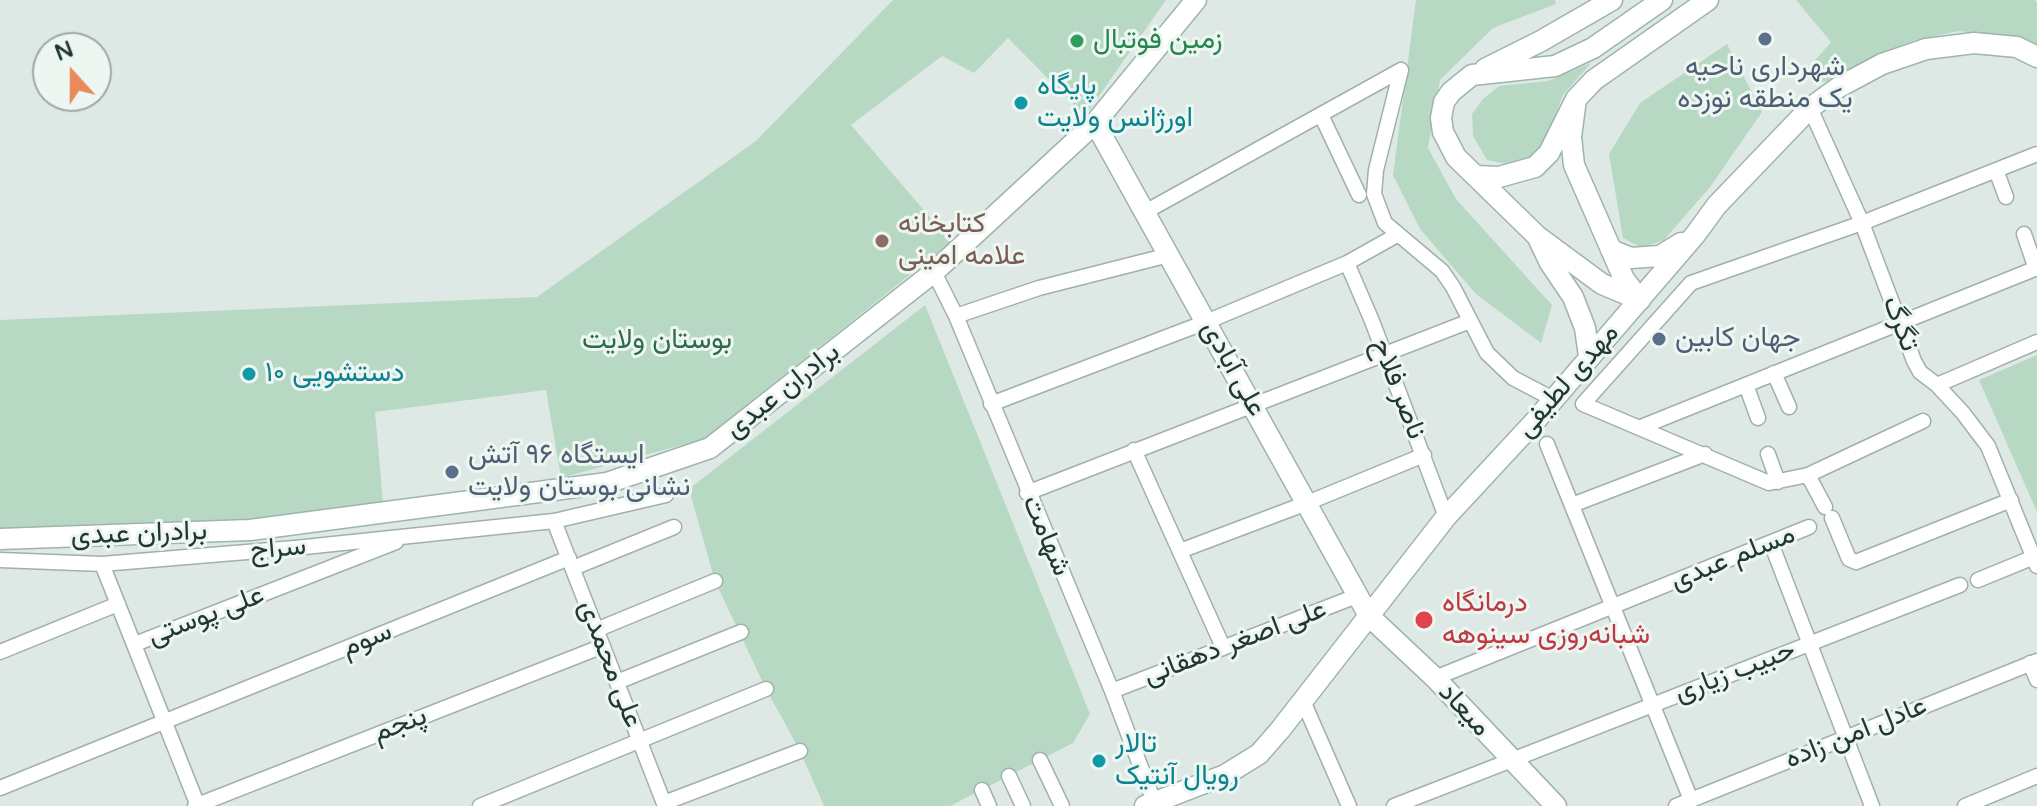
<!DOCTYPE html>
<html>
<head>
<meta charset="utf-8">
<style>
  body { margin:0 }
  #map { position:relative; width:2037px; height:806px; overflow:hidden; background:#dee9e5; font-family:"Varela Round",sans-serif }
  canvas { display:block }
  .north { position:absolute; left:32px; top:32px; width:80px; height:80px; box-sizing:border-box; background:#eef6f2; border:2px solid #9caaa6; border-radius:50%; rotate:339deg; font-size:22px; font-weight:700; line-height:32px; text-align:center; color:#203733 }
  .north::after { content:''; display:block; margin:auto; width:28px; height:36px; background:#ea895b; clip-path:polygon(50% 0,100% 100%,50% 72%,0 100%) }
</style>
</head>
<body>
<div id="map">
<canvas width="2037" height="806"></canvas>
<div class="north">N</div>
</div>
<script>
const context = document.querySelector('canvas').getContext('2d');
context.lineJoin = 'round';
function fillPath(path, color) { context.fillStyle = color; context.fill(path, 'evenodd'); }
const toPath = rows => new Path2D(rows.map(r => 'M' + r).join(''));
function stroke(path, color, width, dash) { context.strokeStyle = color; context.lineWidth = width; context.lineCap = dash ? 'butt' : 'round'; context.setLineDash(dash || []); context.stroke(path); }
function write(font, color, halo, rows, align = 'center') {
  context.font = font + ' "Varela Round",Vazirmatn,sans-serif'; context.lineWidth = 6; context.setLineDash([]); context.textBaseline = 'middle'; context.strokeStyle = halo; context.fillStyle = color; for (const [text, x, y, turn = 0] of rows) {
    context.save(); context.translate(x, y); context.rotate((+turn || 0) * Math.PI / 180); context.textAlign = isNaN(turn) ? turn : align; if (halo) context.strokeText(text, 0, 0); context.fillText(text, 0, 0); context.restore();
  }
}
fillPath(toPath([
  [893,0,1166,0,1085,116,1008,38,974,73,942,56,851,125,951,242,704,439,561,478,546,390,375,412,383,502,248,520,0,529,0,320,537,297,756,141],
  [1416,0,1555,0,1556,4,1493,28,1440,80,1428,148,1456,199,1552,305,1541,343,1476,294,1420,229,1393,175],
  [1796,0,2035,0,2037,3,2037,46,2018,38,1959,31,1915,40,1882,52,1830,81,1814,82,1804,73,1831,42],
  [1727,44,1762,112,1710,187,1664,240,1642,248,1623,238,1609,154,1640,103],
  [1591,63,1563,95,1546,140,1532,158,1507,164,1487,160,1473,136,1472,114,1483,99,1499,86,1548,81],
  [925,305,1090,714,1073,743,950,806,824,806,800,751,766,689,715,581,689,489],
  [2037,355,2037,512,1979,380]
]), '#b7d9c3');
const street = toPath([
  [1401,70,1376,170,1374,194,1385,223,1442,271,1453,287,1487,353,1513,378,1553,399],
  [1810,108,1862,223,1914,361,1920,372,1937,385,1963,413,1988,446,2037,566],
  [1321,115,1359,195],
  [1996,170,2006,197],
  [1145,212,1401,70],
  [2024,234,2036,269],
  [1347,263,1372,321,1446,517],
  [934,272,956,316,1112,691,1154,802],
  [956,316,1039,288,1169,255],
  [1774,373,1789,407],
  [1746,385,1758,418],
  [1937,385,2037,342],
  [991,404,1206,322,1347,263,1397,235],
  [1923,421,1808,475,1769,483,1583,404,1691,283,1862,223,2037,154],
  [1641,427,2037,268],
  [1547,444,1691,800],
  [1134,450,1223,647],
  [1768,454,1778,482],
  [1808,475,1825,507],
  [1027,493,1470,321],
  [1572,505,1705,454],
  [1832,518,1849,559,1856,562,2011,500],
  [554,521,665,806],
  [1771,543,1872,806],
  [1180,551,1307,503,1424,455],
  [0,560,102,564,295,548,554,521,666,495],
  [102,564,198,806],
  [573,568,674,527],
  [1978,580,2034,557],
  [596,630,715,581],
  [135,644,396,542],
  [0,652,118,604],
  [2030,663,2037,680],
  [1435,678,1809,527],
  [617,682,741,632],
  [1112,691,1359,595],
  [1303,701,1349,806],
  [1040,760,1062,806],
  [1009,776,1023,806],
  [0,788,569,558],
  [982,790,989,806],
  [664,803,800,751],
  [195,806,603,646],
  [480,806,766,689],
  [1394,806,1960,585],
  [1676,806,2037,661],
  [1965,806,2037,776]
]);
const secondary = toPath([
  [1485,69,1541,41,1612,0],
  [1576,99,1571,137,1574,165,1624,279,1640,300,1602,284,1537,236,1456,157,1443,132,1441,118,1444,102,1451,92,1472,75,1555,66,1593,48,1662,0],
  [1095,123,1369,616,1435,678,1556,806],
  [1477,176,1499,177,1535,167,1549,153,1576,99,1594,80,1708,0],
  [1539,240,1550,263,1573,297,1585,328,1589,356],
  [1611,250,1631,258,1660,256,1681,243],
  [0,539,250,530,607,483,710,448,934,272,1095,123,1196,0],
  [1145,806,1225,775,1259,754,1280,730,1446,517,1536,420,1695,235,1717,205,1810,108,1839,87,1882,64,1926,49,1974,43,2017,47,2037,57]
]);
stroke(street, '#a1b0ac', 17);
stroke(secondary, '#9eb4ad', 23);
stroke(street, '#fff', 14);
stroke(secondary, '#fff', 20);
for (const [x, y, r, color] of [
  [1765,39,8,"#5c6f8a"],
  [1077,41,8,"#2e9e5b"],
  [1021,103,8,"#0f9aa8"],
  [882,241,8,"#8d6e63"],
  [1659,339,8,"#5c6f8a"],
  [249,374,8,"#0f9aa8"],
  [452,472,8,"#5c6f8a"],
  [1424,620,10,"#e0444e"],
  [1099,761,8,"#0f9aa8"]
]) { const dot = new Path2D(); dot.arc(x, y, r, 0, 2 * Math.PI); context.fillStyle = color; context.fill(dot); stroke(dot, '#eef6f2', 3); }
write('28px', '#27864d', '#eef6f2', [
  ["زمین فوتبال",1093,41]
], 'left');
write('28px', '#4e5e75', '#eef6f2', [
  ["شهرداری ناحیه",1765,68,"center"],
  ["یک منطقه نوزده",1765,100,"center"],
  ["جهان کابین",1675,339],
  ["ایستگاه ۹۶ آتش",468,456],
  ["نشانی بوستان ولایت",468,488]
], 'left');
write('28px', '#0d838f', '#eef6f2', [
  ["پایگاه",1037,87],
  ["اورژانس ولایت",1037,119],
  ["دستشویی ۱۰",265,374],
  ["تالار",1115,745],
  ["رویال آنتیک",1115,777]
], 'left');
write('28px', '#785e54', '#eef6f2', [
  ["کتابخانه",898,225],
  ["علامه امینی",898,257]
], 'left');
write('28px', '#203733', '#eef6f2', [
  ["تگرگ",1900,324,69],
  ["علی آبادی",1233,369,61],
  ["مهدی لطیفی",1568,381,-49],
  ["ناصر فلاح",1398,389,69],
  ["برادران عبدی",783,391,-38],
  ["برادران عبدی",139,534,-2],
  ["شهامت",1046,536,67],
  ["سراج",278,549,-5],
  ["مسلم عبدی",1733,558,-22],
  ["علی پوستی",206,616,-21],
  ["سوم",367,640,-22],
  ["علی اصغر دهقانی",1235,643,-21],
  ["علی محمدی",610,664,69],
  ["حبیب زیاری",1735,672,-21],
  ["میعاد",1464,710,47],
  ["پنجم",400,725,-21],
  ["عادل امن زاده",1856,733,-22]
]);
write('28px', '#2d6b4a', '#eef6f2', [
  ["بوستان ولایت",657,341]
]);
write('28px', '#be3a42', '#eef6f2', [
  ["درمانگاه",1442,604],
  ["شبانه‌روزی سینوهه",1442,636]
], 'left');
</script>
</body>
</html>
